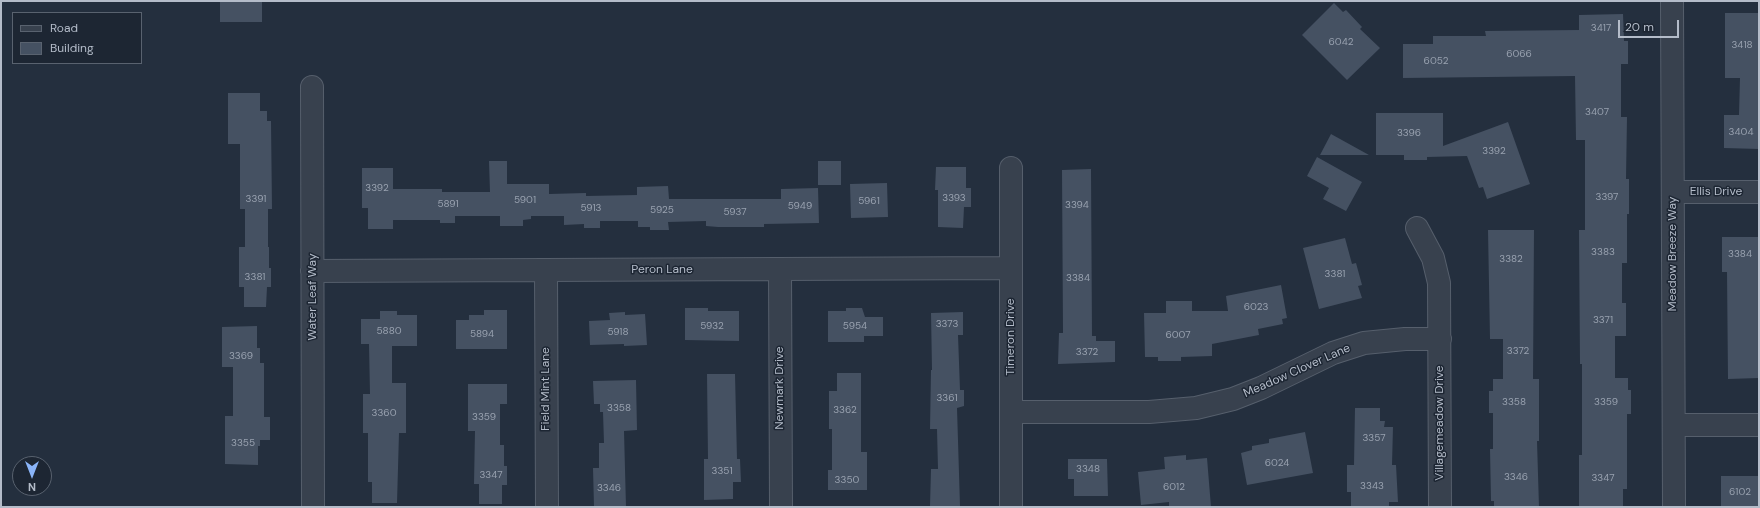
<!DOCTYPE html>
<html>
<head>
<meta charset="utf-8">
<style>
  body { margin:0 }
  #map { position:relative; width:1760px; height:508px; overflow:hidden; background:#242f3e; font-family:"DM Sans",sans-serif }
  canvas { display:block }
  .frame { position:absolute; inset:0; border:2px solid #b4bcc9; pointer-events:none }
  .legend { position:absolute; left:12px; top:12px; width:130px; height:52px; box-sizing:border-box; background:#1d2633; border:1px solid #59626f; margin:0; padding:5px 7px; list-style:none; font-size:12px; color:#b4bcc9 }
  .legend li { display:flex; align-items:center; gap:8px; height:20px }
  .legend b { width:20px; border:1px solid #59626f }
  .north { position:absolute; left:12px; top:456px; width:40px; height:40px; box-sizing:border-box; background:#1d2633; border:1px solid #59626f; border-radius:50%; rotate:180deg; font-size:11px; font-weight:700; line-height:16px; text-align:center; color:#b4bcc9 }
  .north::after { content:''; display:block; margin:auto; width:14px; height:18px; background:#8ab4f8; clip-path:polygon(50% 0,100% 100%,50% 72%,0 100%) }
  .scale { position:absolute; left:1618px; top:20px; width:61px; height:18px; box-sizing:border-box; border:2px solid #b4bcc9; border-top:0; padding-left:5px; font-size:12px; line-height:14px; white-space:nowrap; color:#b4bcc9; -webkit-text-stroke:3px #1d2633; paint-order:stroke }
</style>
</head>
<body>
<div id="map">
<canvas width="1760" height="508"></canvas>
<div class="frame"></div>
<ul class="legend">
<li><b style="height:5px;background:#38414e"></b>Road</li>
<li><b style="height:11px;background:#455162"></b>Building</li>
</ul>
<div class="north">N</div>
<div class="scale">20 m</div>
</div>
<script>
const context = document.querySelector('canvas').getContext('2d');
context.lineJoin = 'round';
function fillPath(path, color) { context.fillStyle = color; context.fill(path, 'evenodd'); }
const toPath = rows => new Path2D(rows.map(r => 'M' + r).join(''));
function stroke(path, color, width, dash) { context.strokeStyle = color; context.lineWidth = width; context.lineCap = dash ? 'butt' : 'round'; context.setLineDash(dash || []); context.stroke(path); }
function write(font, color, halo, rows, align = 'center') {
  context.font = font + ' "DM Sans",sans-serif'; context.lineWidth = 3; context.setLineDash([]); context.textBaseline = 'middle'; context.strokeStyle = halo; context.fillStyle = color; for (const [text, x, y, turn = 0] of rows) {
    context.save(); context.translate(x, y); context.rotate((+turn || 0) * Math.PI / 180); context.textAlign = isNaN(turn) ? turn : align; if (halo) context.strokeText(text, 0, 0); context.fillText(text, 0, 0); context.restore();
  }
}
fillPath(toPath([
  [220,1,262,1,262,22,220,22],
  [1334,3,1343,12,1346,10,1362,27,1360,29,1380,48,1347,80,1302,35],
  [1725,13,1759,13,1759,149,1724,148,1724,115,1739,115,1740,78,1725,78],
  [1623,14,1624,41,1628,41,1628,64,1621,64,1621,117,1627,117,1626,179,1629,179,1629,214,1627,214,1627,263,1622,263,1622,303,1626,303,1626,336,1615,336,1615,378,1628,378,1628,390,1631,390,1631,414,1627,414,1627,489,1623,489,1623,507,1579,507,1579,455,1582,455,1582,364,1580,364,1579,230,1585,230,1585,140,1576,140,1575,76,1403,78,1403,44,1433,44,1433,36,1486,36,1485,31,1579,30,1579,15],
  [228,93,260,93,260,111,267,111,267,121,271,121,272,209,268,209,268,247,269,247,269,268,271,268,271,287,267,287,266,307,244,307,244,287,239,287,239,247,245,247,245,209,240,209,240,144,228,144],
  [1376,113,1443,113,1443,146,1508,122,1530,184,1487,199,1483,187,1479,188,1467,156,1427,157,1427,160,1404,160,1404,155,1376,155],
  [1331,134,1369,155,1320,155],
  [1317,157,1362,182,1346,211,1323,199,1329,188,1307,176],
  [489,161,507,161,507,184,549,184,549,194,586,193,586,196,637,195,637,187,668,186,669,199,781,199,781,189,818,188,819,223,764,224,764,227,718,227,706,226,706,221,668,222,669,230,650,230,650,227,638,227,638,221,600,221,600,228,584,228,584,224,564,225,564,216,531,216,531,219,523,220,523,226,500,226,500,216,455,216,455,223,440,223,440,220,393,220,393,229,368,229,368,208,362,208,362,168,393,168,393,189,442,189,442,192,490,192],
  [818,161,841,161,841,185,818,185],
  [936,167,966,167,966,188,971,188,971,207,964,207,963,228,938,227,938,190,935,190],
  [1091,169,1092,336,1096,336,1096,341,1115,341,1115,362,1058,364,1059,333,1063,333,1062,170],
  [887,183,888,217,851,218,850,184],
  [1488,230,1534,230,1533,379,1539,379,1539,441,1537,441,1539,507,1494,507,1494,501,1491,501,1490,449,1493,449,1493,413,1489,413,1489,391,1493,391,1493,379,1503,379,1503,339,1490,339],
  [1722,237,1759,237,1759,378,1728,379,1727,272,1722,272],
  [1345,238,1352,264,1356,263,1362,285,1358,286,1362,298,1319,309,1303,248],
  [1281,285,1287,318,1282,319,1283,324,1258,329,1259,335,1212,344,1212,356,1181,357,1181,361,1158,361,1158,357,1145,357,1144,313,1166,313,1166,301,1192,301,1192,311,1228,311,1226,296],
  [685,308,708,308,708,311,739,311,739,341,685,340],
  [846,308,862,308,865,317,883,317,883,336,864,336,864,342,828,342,828,311,846,311],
  [484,310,507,310,507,349,456,349,456,320,469,320,469,315,484,315],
  [380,311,397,311,397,315,417,315,417,346,392,346,392,383,406,383,406,433,399,433,397,503,372,503,372,482,368,482,368,433,363,433,363,394,370,394,369,344,361,344,361,319,380,319],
  [625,312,625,315,645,314,647,345,624,346,624,344,590,345,589,321,610,320,609,313],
  [963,312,963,335,958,335,960,390,964,390,964,406,957,408,960,506,930,506,931,469,938,469,937,429,930,429,931,370,932,370,931,313],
  [257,326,257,348,260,348,260,363,264,363,264,417,270,417,270,440,260,440,260,446,258,446,258,465,225,464,225,416,233,416,233,367,222,367,222,327],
  [837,373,861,373,861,452,867,452,867,490,828,490,828,470,832,470,832,429,829,429,829,391,837,391],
  [707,374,735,374,737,459,740,459,741,482,733,482,733,499,704,500,704,459,708,459],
  [636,380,637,430,624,431,626,507,594,507,593,468,599,468,599,443,604,443,603,412,600,412,600,404,594,404,593,381],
  [468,384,507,384,507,404,500,404,500,445,504,445,504,466,507,466,507,485,502,485,502,504,479,504,479,484,474,484,475,431,468,431],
  [1355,408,1380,408,1380,421,1385,421,1384,427,1393,427,1392,465,1396,465,1398,502,1389,502,1389,507,1351,507,1351,492,1347,492,1347,465,1354,465],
  [1305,432,1313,473,1247,485,1241,453,1252,450,1252,446,1269,443,1269,439],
  [1186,455,1186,460,1207,458,1211,507,1169,507,1169,502,1141,505,1138,472,1165,469,1164,457],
  [1068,459,1107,459,1108,496,1074,496,1074,479,1068,479],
  [1721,476,1759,476,1759,507,1721,507]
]), '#455162');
const minor = toPath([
  [1672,1,1674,507],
  [312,87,313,507],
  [1011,168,1011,507],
  [1673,192,1759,192],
  [1417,228,1433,258,1439,283,1440,507],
  [780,269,781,507],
  [312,271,1011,268],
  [546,271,547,507],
  [1011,412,1149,412,1196,408,1233,399,1261,388,1333,353,1364,343,1405,339,1440,339],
  [1674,425,1759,425]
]);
stroke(minor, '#565f6c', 24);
stroke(minor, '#38414e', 22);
write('10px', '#98a1af', null, [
  ["3417",1601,28],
  ["6042",1341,42],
  ["3418",1742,45],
  ["6066",1519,54],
  ["6052",1436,61],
  ["3407",1597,112],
  ["3404",1741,132],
  ["3396",1409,133],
  ["3392",1494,151],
  ["3392",377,188],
  ["3397",1607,197],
  ["3393",954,198],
  ["3391",256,199],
  ["5901",525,200],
  ["5961",869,201],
  ["5891",448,204],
  ["3394",1077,205],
  ["5949",800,206],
  ["5913",591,208],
  ["5925",662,210],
  ["5937",735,212],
  ["3383",1603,252],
  ["3384",1740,254],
  ["3382",1511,259],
  ["3381",1335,274],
  ["3381",255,277],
  ["3384",1078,278],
  ["6023",1256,307],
  ["3371",1603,320],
  ["3373",947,324],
  ["5932",712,326],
  ["5954",855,326],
  ["5880",389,331],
  ["5918",618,332],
  ["5894",482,334],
  ["6007",1178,335],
  ["3372",1518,351],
  ["3372",1087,352],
  ["3369",241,356],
  ["3361",947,398],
  ["3358",1514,402],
  ["3359",1606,402],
  ["3358",619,408],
  ["3362",845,410],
  ["3360",384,413],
  ["3359",484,417],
  ["3357",1374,438],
  ["3355",243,443],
  ["6024",1277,463],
  ["3348",1088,469],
  ["3351",722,471],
  ["3347",491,475],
  ["3346",1516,477],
  ["3347",1603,478],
  ["3350",847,480],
  ["3343",1372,486],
  ["6012",1174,487],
  ["3346",609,488],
  ["6102",1740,492]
]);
write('12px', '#b4bcc9', '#1d2633', [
  ["Ellis Drive",1716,192],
  ["Meadow Breeze Way",1673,254,-90],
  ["Peron Lane",662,270],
  ["Water Leaf Way",313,297,-90],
  ["Timeron Drive",1011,337,-90],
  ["Meadow Clover Lane",1297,371,-24],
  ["Newmark Drive",780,388,-90],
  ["Field Mint Lane",546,389,-90],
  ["Villagemeadow Drive",1440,423,-90]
]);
</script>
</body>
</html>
